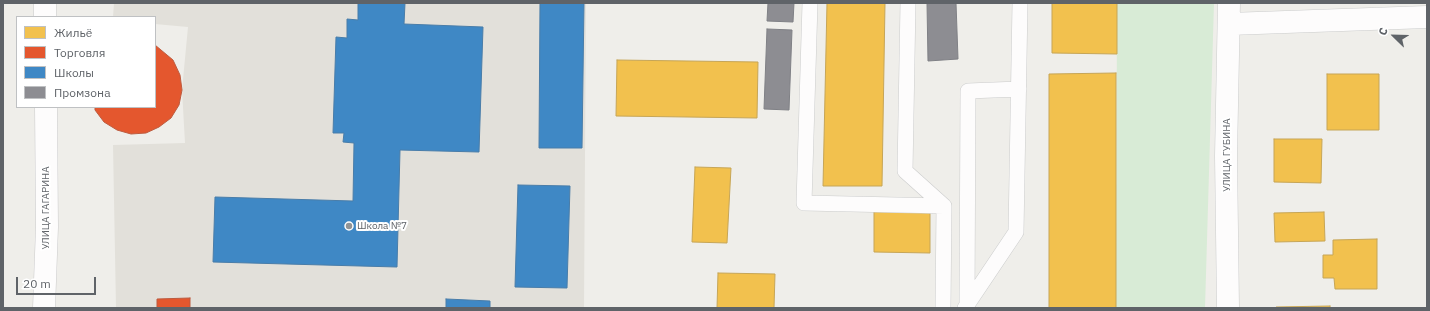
<!DOCTYPE html>
<html>
<head>
<meta charset="utf-8">
<style>
  body { margin:0 }
  #map { position:relative; width:1430px; height:311px; overflow:hidden; background:#efeeea; font-family:"IBM Plex Sans",sans-serif }
  canvas { display:block }
  .frame { position:absolute; inset:0; border:4px solid #5f6368; pointer-events:none }
  .legend { position:absolute; left:16px; top:16px; width:140px; height:92px; box-sizing:border-box; background:#fff; border:1px solid #bfc1c3; margin:0; padding:5px 7px; list-style:none; font-size:12px; color:#5f6368 }
  .legend li { display:flex; align-items:center; gap:8px; height:20px }
  .legend b { width:20px; border:1px solid #bfc1c3 }
  .north { position:absolute; left:1374px; top:16px; width:40px; height:40px; -webkit-text-stroke:3px #fff; paint-order:stroke; rotate:293deg; font-size:11px; font-weight:700; line-height:16px; text-align:center; color:#5f6368 }
  .north::after { content:''; display:block; margin:auto; width:14px; height:18px; background:#5f6368; clip-path:polygon(50% 0,100% 100%,50% 72%,0 100%) }
  .scale { position:absolute; left:16px; top:277px; width:80px; height:18px; box-sizing:border-box; border:2px solid #5f6368; border-top:0; padding-left:5px; font-size:12px; line-height:14px; white-space:nowrap; color:#5f6368; -webkit-text-stroke:3px #fff; paint-order:stroke }
</style>
</head>
<body>
<div id="map">
<canvas width="1430" height="311"></canvas>
<div class="frame"></div>
<ul class="legend">
<li><b style="height:11px;background:#f2c14e"></b>Жильё</li>
<li><b style="height:11px;background:#e4572e"></b>Торговля</li>
<li><b style="height:11px;background:#3f88c5"></b>Школы</li>
<li><b style="height:11px;background:#8d8d92"></b>Промзона</li>
</ul>
<div class="north">С</div>
<div class="scale">20 m</div>
</div>
<script>
const context = document.querySelector('canvas').getContext('2d');
context.lineJoin = 'round';
function fillPath(path, color) { context.fillStyle = color; context.fill(path, 'evenodd'); }
const toPath = rows => new Path2D(rows.map(r => 'M' + r).join(''));
function stroke(path, color, width, dash) { context.strokeStyle = color; context.lineWidth = width; context.lineCap = dash ? 'butt' : 'round'; context.setLineDash(dash || []); context.stroke(path); }
function write(font, color, halo, rows, align = 'center') {
  context.font = font + ' "IBM Plex Sans",sans-serif'; context.lineWidth = 4; context.setLineDash([]); context.textBaseline = 'middle'; context.strokeStyle = halo; context.fillStyle = color; for (const [text, x, y, turn = 0] of rows) {
    context.save(); context.translate(x, y); context.rotate((+turn || 0) * Math.PI / 180); context.textAlign = isNaN(turn) ? turn : align; if (halo) context.strokeText(text, 0, 0); context.fillText(text, 0, 0); context.restore();
  }
}
fillPath(toPath([
  [114,3,586,3,584,308,116,308,113,145,185,143,182,90,188,27,155,24,155,17,113,17]
]), '#e2e0da');
fillPath(toPath([
  [1117,3,1214,3,1205,308,1116,308]
]), '#d8ebd6');
const homes = toPath([
  [827,3,885,3,882,186,823,186,827,3],
  [1052,3,1117,3,1117,54,1052,53,1052,3],
  [617,60,758,62,757,118,616,116,617,60],
  [1116,73,1116,308,1049,308,1049,74,1116,73],
  [1327,74,1379,74,1379,130,1327,130,1327,74],
  [1274,139,1322,139,1321,183,1274,182,1274,139],
  [695,167,731,168,727,243,692,242,695,167],
  [874,210,930,211,930,253,874,252,874,210],
  [1324,212,1325,241,1275,242,1274,213,1324,212],
  [1377,239,1377,289,1335,289,1334,278,1323,278,1323,255,1333,255,1333,240,1377,239],
  [718,273,775,274,774,308,717,308,718,273],
  [1330,306,1330,308,1276,308,1276,307,1330,306]
]);
fillPath(homes, '#f2c14e');
stroke(homes, '#c6a556', 1);
const shops = toPath([
  [155,45,173,60,180,75,182,90,179,105,171,118,159,127,146,133,131,134,117,130,104,122,95,110,95,107,155,107,155,45],
  [190,298,190,308,157,308,157,299,190,298]
]);
fillPath(shops, '#e4572e');
stroke(shops, '#bc5b3f', 1);
const schools = toPath([
  [358,3,405,3,404,24,483,27,479,152,400,150,397,267,213,262,215,197,353,201,354,143,343,142,344,133,333,133,336,37,347,38,347,19,358,20,358,3],
  [540,3,584,3,582,148,539,148,540,3],
  [518,185,570,186,567,288,515,287,518,185],
  [446,299,490,301,490,308,446,308,446,299]
]);
fillPath(schools, '#3f88c5');
stroke(schools, '#497da9', 1);
const industry = toPath([
  [768,3,794,3,793,22,767,21,768,3],
  [927,3,956,3,958,59,928,61,927,3],
  [767,29,792,30,789,110,764,109,767,29]
]);
fillPath(industry, '#8d8d92');
stroke(industry, '#7f8085', 1);
const lane = toPath([
  [810,3,804,203,944,206],
  [908,3,905,171,944,206,943,308],
  [967,306,968,91,1019,89],
  [965,308,1016,232,1020,3]
]);
const street = toPath([
  [1229,24,1427,17],
  [1228,308,1226,156,1229,3]
]);
const secondary = toPath([
  [45,3,45,17],
  [44,308,47,227,46,107]
]);
stroke(lane, '#cbcccc', 16);
stroke(street, '#cbcccc', 23);
stroke(secondary, '#cacacb', 23);
stroke(lane, '#fdfcfc', 15);
stroke(street, '#fdfcfc', 22);
stroke(secondary, '#fdfcfc', 22);
for (const [x, y, r, color] of [
  [349,226,4,"#919496"]
]) { const dot = new Path2D(); dot.arc(x, y, r, 0, 2 * Math.PI); context.fillStyle = color; context.fill(dot); stroke(dot, '#fff', 1.5); }
write('10px', '#5f6368', '#fff', [
  ["УЛИЦА ГУБИНА",1227,155,-90],
  ["УЛИЦА ГАГАРИНА",46,208,-90]
]);
write('10px', '#5f6368', '#fff', [
  ["Школа №7",357,226]
], 'left');
</script>
</body>
</html>
